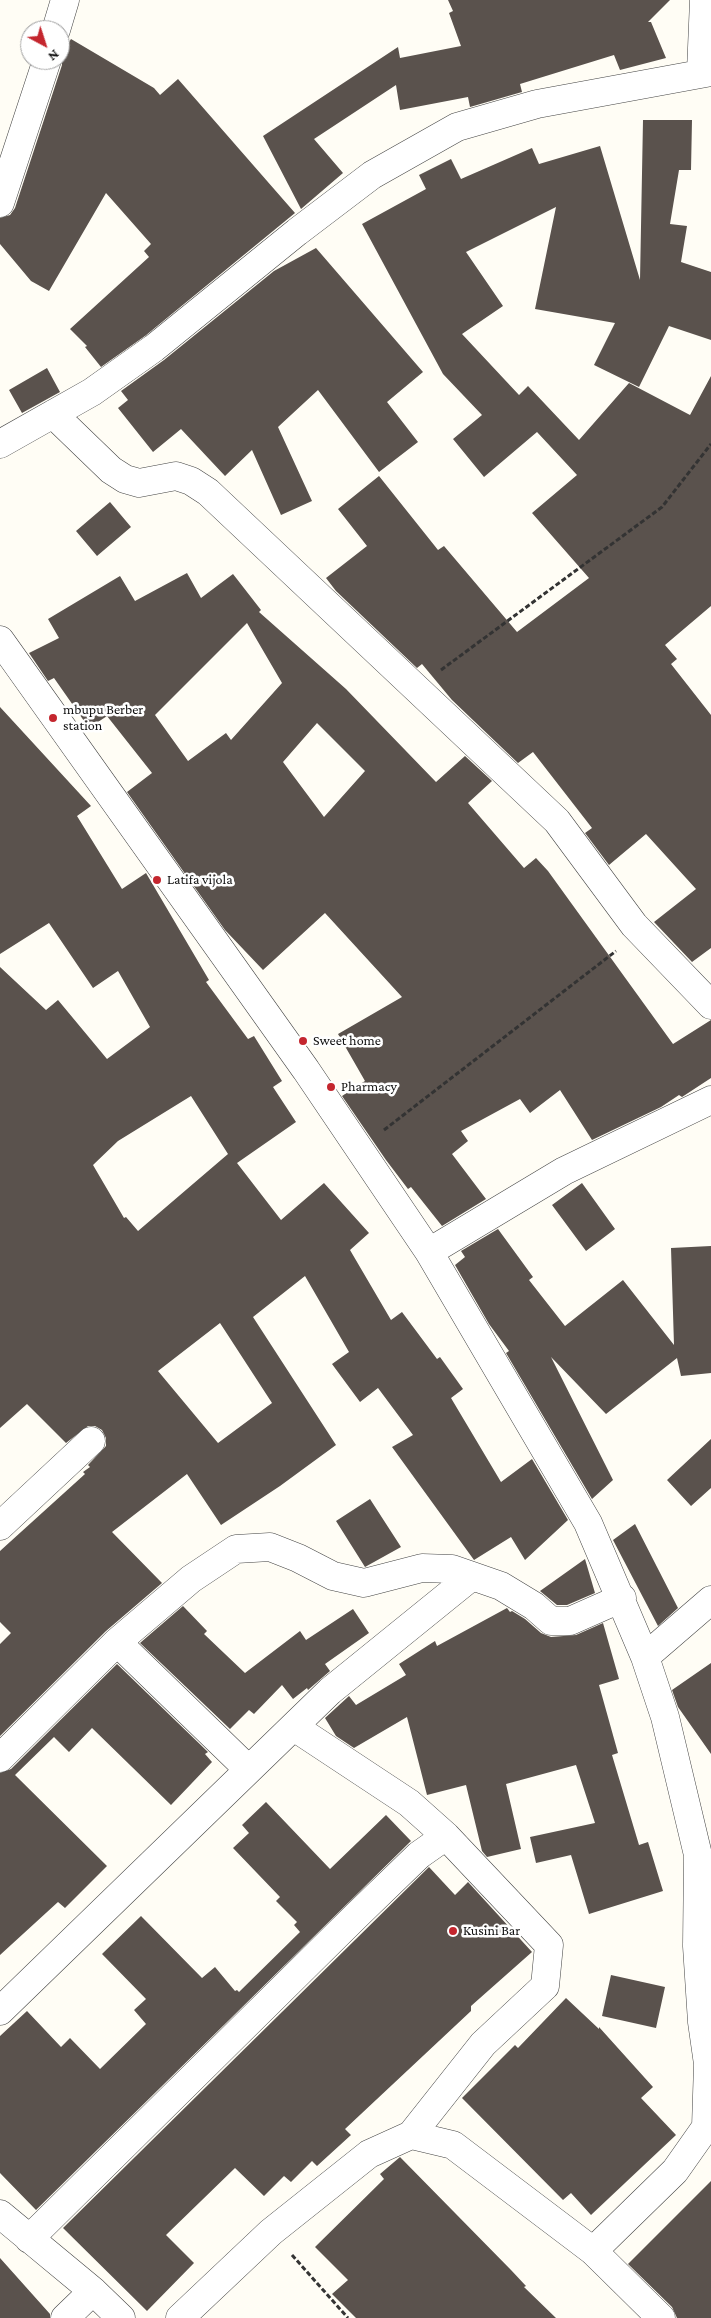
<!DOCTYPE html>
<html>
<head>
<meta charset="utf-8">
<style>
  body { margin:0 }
  #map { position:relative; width:711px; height:2318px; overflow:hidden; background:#fffdf5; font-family:"Crimson Pro",serif }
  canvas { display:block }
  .north { position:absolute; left:20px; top:20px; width:50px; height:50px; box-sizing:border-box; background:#fff; border:1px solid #a0a0a0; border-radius:50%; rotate:140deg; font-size:14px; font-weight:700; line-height:20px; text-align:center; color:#111 }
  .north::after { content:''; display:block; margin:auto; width:18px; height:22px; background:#c4262e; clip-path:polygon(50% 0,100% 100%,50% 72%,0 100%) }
</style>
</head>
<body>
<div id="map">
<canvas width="711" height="2318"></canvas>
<div class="north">N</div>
</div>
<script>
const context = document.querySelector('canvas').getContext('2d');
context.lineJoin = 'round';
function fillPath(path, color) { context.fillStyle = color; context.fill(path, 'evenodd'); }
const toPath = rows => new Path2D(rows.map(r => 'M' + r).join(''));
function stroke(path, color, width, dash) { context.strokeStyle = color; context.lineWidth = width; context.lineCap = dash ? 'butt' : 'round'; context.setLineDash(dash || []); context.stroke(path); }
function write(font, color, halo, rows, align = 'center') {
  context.font = font + ' "Crimson Pro",serif'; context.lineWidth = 5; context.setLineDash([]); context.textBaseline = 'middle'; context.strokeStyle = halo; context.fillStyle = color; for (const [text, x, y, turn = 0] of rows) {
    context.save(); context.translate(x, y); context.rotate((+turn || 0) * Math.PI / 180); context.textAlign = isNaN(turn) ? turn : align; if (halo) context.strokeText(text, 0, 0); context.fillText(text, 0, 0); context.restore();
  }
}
fillPath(toPath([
  [448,0,670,0,648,22,651,22,666,58,620,70,614,55,520,84,522,92,470,107,468,97,400,110,396,85,314,139,343,173,301,209,263,136,398,47,400,58,461,46,449,13,453,11],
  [71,39,154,88,160,95,178,79,295,213,145,336,101,367,85,347,87,346,70,329,149,257,144,251,151,244,106,193,49,291,31,281,0,244,0,218,10,215,15,208,62,65,61,55],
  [643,120,692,120,691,170,679,170,670,224,687,226,681,262,711,272,711,340,669,326,639,387,594,365,615,323,535,309,556,207,466,252,503,306,462,334,519,395,528,386,579,440,629,383,690,415,711,376,711,606,665,645,677,659,671,664,711,715,711,948,692,962,654,922,696,889,646,834,609,865,585,833,592,828,533,752,518,763,452,700,422,664,417,668,336,591,326,578,367,546,338,509,379,476,438,550,444,546,517,632,589,578,532,513,577,475,537,432,484,477,453,439,482,415,443,374,362,224,426,189,419,175,451,159,461,179,532,148,539,164,600,146,640,280],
  [316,248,423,372,387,402,418,442,379,472,318,390,278,427,312,501,281,515,252,450,225,476,181,429,153,452,118,408,128,400,121,391,164,360,274,271],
  [47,368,60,392,22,413,9,390],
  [110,502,131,527,97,556,76,531],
  [187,573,201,598,233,574,261,610,259,612,346,689,436,782,465,756,492,781,468,803,524,868,536,858,548,871,673,1044,711,1020,711,1078,682,1097,679,1095,661,1107,592,1140,560,1090,530,1113,520,1099,461,1131,468,1141,452,1154,486,1199,442,1226,411,1187,408,1189,386,1160,342,1096,365,1081,338,1034,402,997,325,913,263,970,225,930,127,792,152,773,107,716,89,728,54,678,48,681,29,653,59,638,48,619,120,576,135,601],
  [247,623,282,683,231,740,226,733,188,761,155,715],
  [317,723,365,771,324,817,283,762],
  [0,707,91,806,77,816,122,889,146,873,209,980,206,982,248,1039,254,1036,282,1081,273,1087,296,1122,237,1163,281,1220,324,1183,369,1233,350,1250,391,1320,402,1312,437,1359,440,1357,463,1389,451,1398,501,1482,532,1459,568,1520,525,1560,511,1537,474,1560,392,1447,413,1435,378,1388,360,1402,332,1364,349,1352,305,1276,253,1317,336,1445,280,1486,221,1525,187,1474,112,1532,162,1583,106,1631,0,1736,0,1644,11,1633,0,1622,0,1551,85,1474,83,1472,90,1467,88,1465,106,1446,106,1438,102,1430,95,1426,88,1426,66,1443,27,1404,0,1428,0,967,46,1010,58,1000,107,1059,150,1027,118,971,93,988,49,923,0,954],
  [191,1096,228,1154,138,1231,126,1217,124,1218,93,1165,118,1141],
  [220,1323,272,1403,218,1443,158,1371],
  [582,1183,615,1229,586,1251,552,1205],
  [498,1229,533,1277,529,1280,565,1326,623,1280,674,1345,671,1248,711,1246,711,1373,681,1376,677,1358,606,1414,551,1357,613,1480,592,1499,506,1353,509,1351,489,1324,455,1265,465,1257,461,1251],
  [711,1439,711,1488,691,1506,667,1480],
  [370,1499,401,1547,365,1567,336,1521],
  [635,1524,678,1608,658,1626,613,1540],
  [585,1559,595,1593,567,1605,557,1605,540,1591],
  [183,1606,207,1631,204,1634,245,1673,300,1631,306,1640,353,1609,369,1633,325,1664,330,1671,308,1690,307,1688,293,1699,282,1685,254,1714,249,1710,230,1729,140,1643],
  [507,1608,510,1612,512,1611,525,1619,541,1633,551,1637,576,1635,603,1623,619,1679,599,1685,618,1753,612,1755,639,1845,648,1842,663,1891,589,1914,571,1855,536,1863,530,1837,595,1823,576,1765,506,1784,521,1849,487,1857,482,1851,466,1785,427,1795,407,1717,354,1748,336,1736,325,1718,349,1696,356,1705,406,1675,399,1664,435,1641,437,1646],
  [711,1663,711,1754,678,1707,672,1690],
  [117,1664,208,1752,205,1754,212,1762,171,1805,92,1728,69,1752,54,1737,15,1775,107,1866,65,1908,58,1902,0,1955,0,1773,11,1769],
  [266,1802,330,1869,386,1815,411,1841,36,2210,0,2173,0,2036,27,2011,61,2047,70,2038,100,2069,146,2024,134,2010,146,1999,102,1954,141,1916,202,1978,215,1967,235,1991,237,1990,239,1992,300,1932,294,1925,297,1922,276,1901,280,1897,233,1848,249,1833,242,1825],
  [429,1867,455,1895,468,1882,532,1952,471,2006,471,2011,345,2129,351,2135,317,2166,312,2161,291,2182,284,2176,264,2196,235,2168,166,2235,194,2263,147,2311,63,2228],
  [611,1975,665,1987,656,2028,602,2016],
  [566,1998,599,2029,599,2027,653,2087,641,2098,676,2135,591,2215,571,2193,563,2200,462,2098,515,2045,518,2048],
  [400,2157,511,2270,526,2286,524,2287,556,2318,356,2318,332,2294,348,2280,315,2247,384,2179,380,2174],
  [711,2181,711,2318,677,2318,672,2307,628,2264],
  [0,2258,50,2314,50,2318,0,2318]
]), '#5a524d');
const minor = toPath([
  [56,30,65,0],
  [701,72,704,0],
  [0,203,47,60],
  [53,414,111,470,125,479,139,483,176,476,191,481,208,492,557,821,634,925,711,1005],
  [0,444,92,392,154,348,297,232,372,175,457,127,537,104,711,72],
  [0,640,306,1070,429,1252,588,1523,645,1657,665,1717,698,1855,697,1946,702,2022,708,2064,706,2127,675,2171,593,2251],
  [429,1252,564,1171,711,1100],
  [0,1526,91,1441],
  [117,1642,248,1769],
  [645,1657,711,1600],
  [294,1727,409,1803,446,1836,549,1945,545,1986,483,2044,411,2135],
  [0,1758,117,1642,191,1579,236,1549,270,1547,298,1558,333,1576,364,1583,422,1568,452,1569,501,1586,534,1606,551,1621,570,1621,622,1598],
  [0,2011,330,1691,472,1576],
  [0,2214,93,2291,121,2318],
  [29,2239,356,1916,419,1855,446,1836],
  [65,2318,93,2291],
  [180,2318,271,2232,369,2154,411,2135,453,2145,593,2251,661,2318]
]);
stroke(minor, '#444', 29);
stroke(toPath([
  [441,670,662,507,711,444],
  [384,1130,616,951],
  [292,2255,348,2318]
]), '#333', 3, [5, 2.5]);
stroke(minor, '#fff', 28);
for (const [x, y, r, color] of [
  [53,718,5,"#c4262e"],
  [157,880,5,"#c4262e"],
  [303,1041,5,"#c4262e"],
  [331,1087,5,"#c4262e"],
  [453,1931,5,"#c4262e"]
]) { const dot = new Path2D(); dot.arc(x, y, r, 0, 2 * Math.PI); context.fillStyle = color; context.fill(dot); stroke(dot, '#fff', 2); }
write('14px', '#111', '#fff', [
  ["mbupu Berber",63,710],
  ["station",63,726],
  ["Latifa vijola",167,880],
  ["Sweet home",313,1041],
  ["Pharmacy",341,1087],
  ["Kusini Bar",463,1931]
], 'left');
</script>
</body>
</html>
